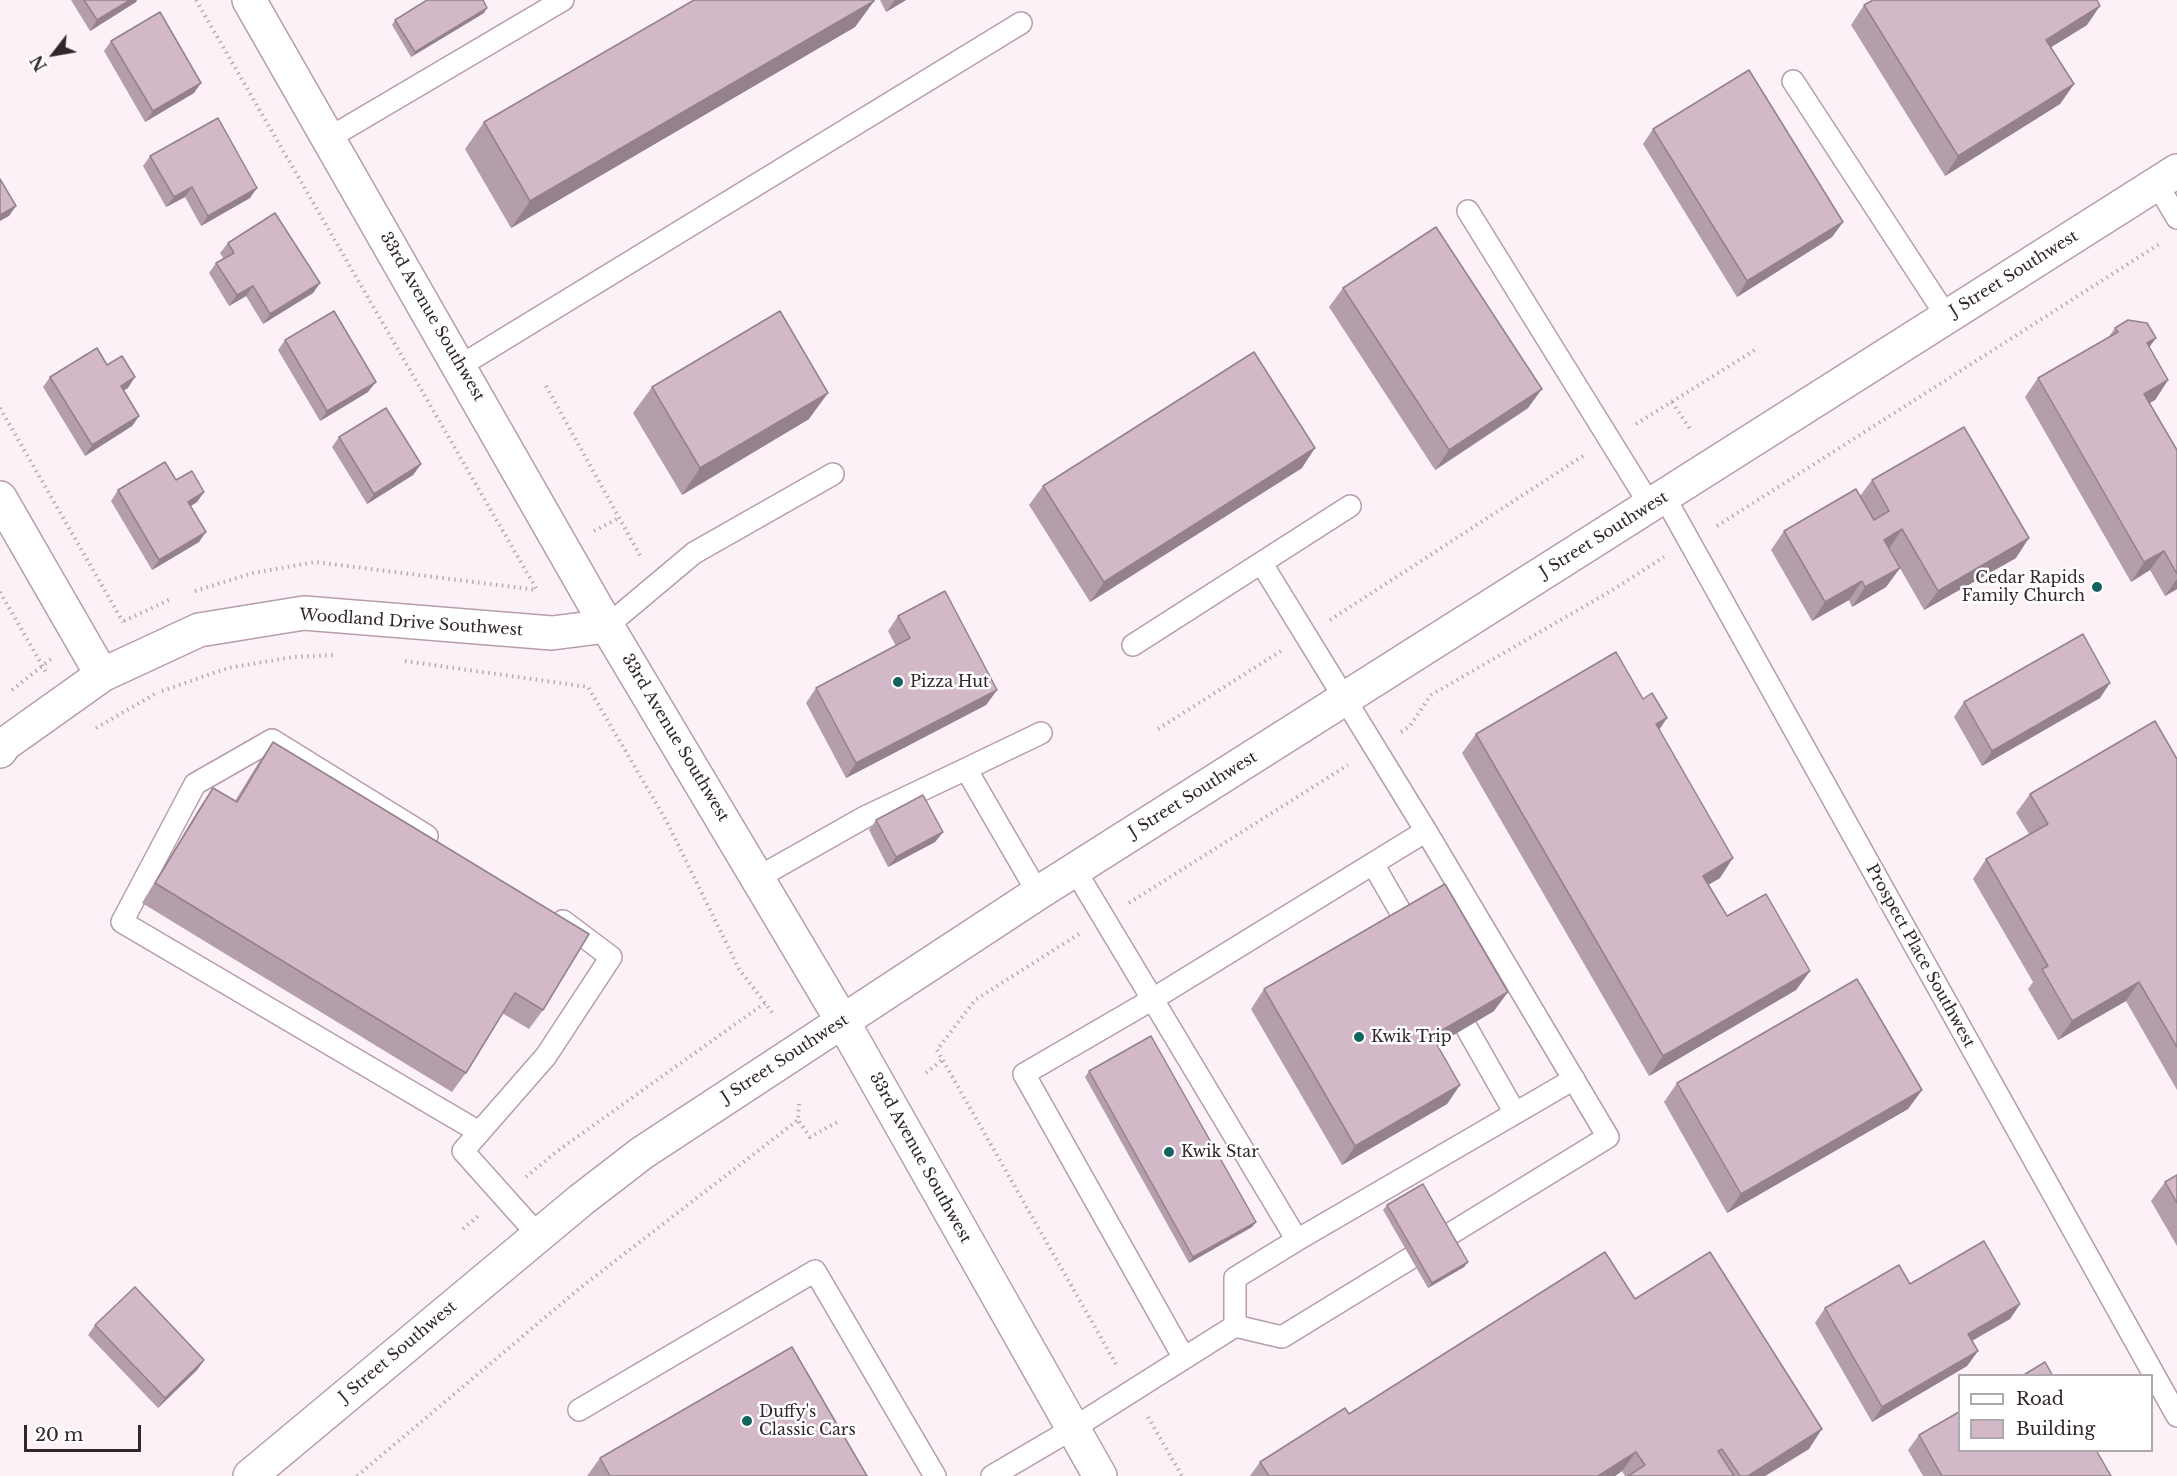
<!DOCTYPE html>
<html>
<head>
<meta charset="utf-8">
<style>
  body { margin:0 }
  #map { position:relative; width:2177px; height:1476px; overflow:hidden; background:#fdf1f8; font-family:"Libre Baskerville",serif }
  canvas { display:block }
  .legend { position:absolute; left:1958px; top:1374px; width:195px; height:78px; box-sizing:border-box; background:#fff; border:2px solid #ada8ab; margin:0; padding:8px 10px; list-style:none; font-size:18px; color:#31262c }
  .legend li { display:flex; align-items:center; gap:12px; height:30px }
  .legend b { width:30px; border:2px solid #ada8ab }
  .north { position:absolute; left:24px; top:24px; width:60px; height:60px; -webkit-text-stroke:4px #fff; paint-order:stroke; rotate:239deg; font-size:16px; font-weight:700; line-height:24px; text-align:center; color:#31262c }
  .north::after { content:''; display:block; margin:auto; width:21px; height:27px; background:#31262c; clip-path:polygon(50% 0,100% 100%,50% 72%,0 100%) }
  .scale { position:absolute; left:24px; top:1425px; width:117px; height:27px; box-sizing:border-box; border:3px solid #31262c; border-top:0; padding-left:8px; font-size:18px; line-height:21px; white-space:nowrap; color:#31262c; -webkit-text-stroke:4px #fff; paint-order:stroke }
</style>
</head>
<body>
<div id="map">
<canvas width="2177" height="1476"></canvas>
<ul class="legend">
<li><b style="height:8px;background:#fff"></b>Road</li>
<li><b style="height:16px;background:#d3b8c8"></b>Building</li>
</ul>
<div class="north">N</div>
<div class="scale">20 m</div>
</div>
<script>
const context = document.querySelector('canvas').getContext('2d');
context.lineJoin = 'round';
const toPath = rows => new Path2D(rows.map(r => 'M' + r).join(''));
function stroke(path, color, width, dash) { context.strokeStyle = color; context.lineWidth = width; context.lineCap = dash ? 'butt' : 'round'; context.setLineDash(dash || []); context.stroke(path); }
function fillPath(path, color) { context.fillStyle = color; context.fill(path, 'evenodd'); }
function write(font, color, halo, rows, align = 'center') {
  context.font = font + ' "Libre Baskerville",serif'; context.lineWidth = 5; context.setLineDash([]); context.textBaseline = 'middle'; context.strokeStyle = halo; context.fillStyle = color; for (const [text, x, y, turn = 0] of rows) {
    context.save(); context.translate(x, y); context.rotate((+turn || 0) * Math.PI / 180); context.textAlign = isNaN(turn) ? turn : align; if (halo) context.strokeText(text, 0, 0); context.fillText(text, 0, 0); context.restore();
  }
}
const lane = toPath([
  [1793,81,1947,317],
  [329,138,563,0],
  [2157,184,2177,218],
  [1468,211,1650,505],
  [460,366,1021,23],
  [1664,496,2177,1416],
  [607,626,694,553,833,474],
  [1133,645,1350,506],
  [966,769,1041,733],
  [427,836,272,740,195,784,122,922,479,1132],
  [1373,864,1414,935],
  [1075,870,1297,1240],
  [759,877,865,817,966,769,1038,893],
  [1453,1004,1515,1113],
  [539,1236,463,1151,546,1056,611,957,563,921],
  [1235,1326,1282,1337,1608,1137,1426,831,1262,564],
  [1184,1358,1024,1074,1153,999,1426,831],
  [579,1410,815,1271,935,1476],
  [992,1476,1072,1429,1235,1326,1235,1278,1297,1240,1574,1079]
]);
const street = toPath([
  [0,498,102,675],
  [0,751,5,744,102,675,199,630,304,613,552,633,607,626]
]);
const secondary = toPath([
  [249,0,607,626,843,1022,1100,1476],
  [250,1476,581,1200,642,1153,1038,893,2177,171]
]);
stroke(lane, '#b79dac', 24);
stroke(street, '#b79dac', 36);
stroke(secondary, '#b79dac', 36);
stroke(toPath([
  [196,0,537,590],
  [546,386,642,559],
  [1672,402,1692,432],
  [0,408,123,622],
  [1636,424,1755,350],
  [1717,526,2161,243],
  [594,531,619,518],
  [195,591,253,573,315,562,537,590],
  [0,592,46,672],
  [1330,620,1583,456],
  [124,621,171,599],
  [405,661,588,687,666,820,739,969,775,1016],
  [12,690,51,659],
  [162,691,228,668,293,657,335,655],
  [96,728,155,694],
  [1158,729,1281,651],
  [1401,732,1409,727,1431,695,1611,591,1664,557],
  [1129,903,1348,765],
  [1079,934,975,1000,937,1050,1116,1364],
  [926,1073,942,1060],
  [799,1104,798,1120,810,1137,839,1121],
  [526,1177,556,1152,765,1003],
  [463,1229,478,1216],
  [1148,1417,1182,1476],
  [357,1476,580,1288,798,1120]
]), '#b6abb1', 4, [1.5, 4.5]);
stroke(lane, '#fff', 21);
stroke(street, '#fff', 33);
stroke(secondary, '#fff', 33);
fillPath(toPath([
  [71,0,137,0,136,2,90,31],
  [880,0,906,0,886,12],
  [874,1,855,27,511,228,465,149,484,122],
  [1864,5,2087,25,2051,47,2074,84,2060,104,1945,176,1851,25],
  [484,13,411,57,392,25,395,20],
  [111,41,194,93,145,122,104,51],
  [1653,129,1843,222,1832,237,1737,297,1643,144],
  [150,156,250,198,201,226,185,197,166,207,143,166],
  [228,243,320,283,313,293,263,324,246,296,229,306,209,273,216,263,224,259,220,253],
  [1343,288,1528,408,1435,470,1329,307],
  [2115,328,2156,338,2149,347,2168,380,2155,400,2150,403,2177,450,2177,589,2165,596,2150,570,2131,582,2025,397,2038,378,2108,338],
  [285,340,368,392,320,421,278,350],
  [107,365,128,388,123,390,139,416,132,426,85,456,43,387,50,377],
  [652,387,809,419,682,495,633,413],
  [339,437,421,464,413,475,367,504,332,447],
  [1302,468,1090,602,1029,505,1043,486],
  [176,480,204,492,197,502,191,506,199,542,152,570,111,501,118,490],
  [1872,480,2016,558,1924,610,1889,549,1900,568,1886,587,1852,607,1849,600,1812,621,1771,550,1784,531,1860,496],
  [898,616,997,690,986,705,846,778,806,703,816,688,896,646,888,631],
  [2100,698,1982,766,1954,717,1964,702],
  [1643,699,1667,718,1659,730,1720,878,1708,885,1727,916,1810,971,1796,990,1649,1076,1462,753,1476,734],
  [273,742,543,1010,529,1029,502,1013,466,1073,452,1092,142,903,200,807,213,788,235,801,259,762],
  [2177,759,2177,1090,2126,1001,2058,1040,2028,989,2033,982,1973,879,1986,859,2029,834,2016,813,2030,794],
  [876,820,943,832,935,842,888,867,869,830],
  [1264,989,1494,1011,1437,1045,1460,1085,1447,1104,1342,1165,1251,1009],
  [1089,1071,1252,1227,1189,1263,1085,1077],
  [1677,1083,1922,1090,1908,1109,1727,1213,1664,1102],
  [2177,1175,2177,1246,2151,1201,2165,1182],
  [1387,1205,1468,1262,1464,1267,1428,1288,1383,1210],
  [1910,1284,2020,1304,2010,1319,1972,1341,1978,1351,1967,1366,1872,1422,1815,1323,1825,1308],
  [1635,1299,1809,1449,1765,1476,1625,1476,1622,1471,1615,1476,1250,1476,1260,1462,1349,1414],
  [95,1325,204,1360,197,1370,158,1408,88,1335],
  [1919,1435,2111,1476,1923,1476,1908,1450],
  [600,1458,867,1476,587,1476]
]), '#b59eac');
fillPath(toPath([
  [130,0,137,0,136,2,90,31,97,20],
  [895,0,906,0,886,12],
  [874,1,855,27,511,228,530,201],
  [2100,6,2087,25,2032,59,2046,40],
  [487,8,484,13,411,57,415,52],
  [201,83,194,93,145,122,153,111],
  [2074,84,2060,104,1945,176,1958,156],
  [192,187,185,197,166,207,174,197],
  [257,188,250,198,201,226,208,216],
  [16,206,9,216,0,221,0,215],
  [1843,222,1832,237,1737,297,1747,281],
  [320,283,313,293,263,324,270,314],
  [253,286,246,296,229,306,237,295],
  [2156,338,2142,357,2147,343],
  [135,377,128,388,114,396,121,386],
  [2168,380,2155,400,2131,413,2144,394],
  [376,382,368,392,320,421,327,411],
  [1542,389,1528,408,1435,470,1449,450],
  [828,393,809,419,682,495,700,468],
  [139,416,132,426,85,456,92,445],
  [1315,448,1302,468,1090,602,1104,582],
  [421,464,413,475,367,504,374,494],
  [204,492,197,502,181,512,188,502],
  [1902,529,1889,549,1884,540],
  [206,532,199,542,152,570,159,560],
  [2029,538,2016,558,1924,610,1938,591],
  [2164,551,2150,570,2131,582,2144,562],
  [1900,568,1886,587,1852,607,1865,587],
  [2177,579,2177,589,2165,596],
  [1862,581,1849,600,1812,621,1825,602],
  [2110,683,2100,698,1982,766,1992,751],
  [997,690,986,705,846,778,856,763],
  [1667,718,1653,738,1656,724],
  [943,832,935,842,888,867,896,857],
  [1733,858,1720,878,1689,896,1703,876],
  [1810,971,1796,990,1649,1076,1663,1056],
  [2139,982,2126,1001,2058,1040,2072,1021],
  [1508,992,1494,1011,1418,1056,1432,1036],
  [1460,1085,1447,1104,1342,1165,1355,1146],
  [1922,1090,1908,1109,1727,1213,1741,1194],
  [1256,1222,1252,1227,1189,1263,1193,1257],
  [1468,1262,1464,1267,1428,1288,1432,1283],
  [2020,1304,2010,1319,1957,1349,1968,1334],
  [1978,1351,1967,1366,1872,1422,1882,1407],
  [204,1360,197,1370,158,1408,165,1398],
  [1822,1429,1809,1449,1765,1476,1748,1476],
  [1636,1452,1622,1471,1615,1476,1598,1476]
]), '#94818c');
const building = toPath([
  [84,0,130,0,97,20,84,0],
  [427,0,483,0,487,8,415,52,395,20,427,0],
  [694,0,874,0,874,1,530,201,484,122,694,0],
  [1873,0,2097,0,2100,6,2046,40,2074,84,1958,156,1864,5,1873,0],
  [160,12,201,83,153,111,111,41,160,12],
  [1749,70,1843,222,1747,281,1653,129,1749,70],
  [218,118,257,188,208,216,192,187,174,197,150,156,218,118],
  [0,179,16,206,0,215,0,179],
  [275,213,320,283,270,314,253,286,237,295,216,263,234,253,228,243,275,213],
  [1436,227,1542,389,1449,450,1343,288,1436,227],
  [334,311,376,382,327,411,285,340,334,311],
  [780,311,828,393,700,468,652,387,780,311],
  [2128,320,2147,323,2156,338,2147,343,2168,380,2144,394,2177,450,2177,574,2164,551,2144,562,2038,378,2118,332,2115,328,2128,320],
  [97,348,107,365,122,356,135,377,121,386,139,416,92,445,50,377,97,348],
  [1254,352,1315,448,1104,582,1043,486,1254,352],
  [386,408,421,464,374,494,339,437,386,408],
  [1964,427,2029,538,1938,591,1902,529,1884,540,1900,568,1865,587,1862,581,1825,602,1784,531,1856,489,1874,520,1889,511,1872,480,1964,427],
  [165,462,176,480,192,471,204,492,188,502,206,532,159,560,118,490,165,462],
  [945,591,997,690,856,763,816,688,910,638,898,616,945,591],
  [2083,634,2110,683,1992,751,1964,702,2083,634],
  [1616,652,1643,699,1652,693,1667,718,1656,724,1733,858,1703,876,1727,916,1766,894,1810,971,1663,1056,1476,734,1616,652],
  [2155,721,2177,759,2177,1047,2139,982,2072,1021,2042,969,2048,966,1986,859,2048,824,2030,794,2155,721],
  [273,742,589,934,543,1010,515,993,466,1073,155,883,213,788,237,802,273,742],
  [923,795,943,832,896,857,876,820,923,795],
  [1445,884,1508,992,1432,1036,1460,1085,1355,1146,1264,989,1445,884],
  [1857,979,1922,1090,1741,1194,1677,1083,1857,979],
  [1151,1036,1256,1222,1193,1257,1089,1071,1151,1036],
  [2177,1175,2177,1203,2165,1182,2177,1175],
  [1423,1184,1468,1262,1432,1283,1387,1205,1423,1184],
  [1984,1241,2020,1304,1968,1334,1978,1351,1882,1407,1825,1308,1899,1265,1910,1284,1984,1241],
  [1605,1252,1635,1299,1710,1252,1822,1429,1748,1476,1740,1476,1722,1449,1718,1451,1734,1476,1628,1476,1645,1465,1636,1452,1598,1476,1269,1476,1260,1462,1345,1408,1349,1414,1605,1252],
  [135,1287,204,1360,165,1398,95,1325,135,1287],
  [792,1347,867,1476,610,1476,600,1458,792,1347],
  [2045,1362,2053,1376,2022,1376,2045,1362],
  [1959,1412,1959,1450,2096,1450,2111,1476,1942,1476,1919,1435,1959,1412]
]);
fillPath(building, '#d3b8c8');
stroke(building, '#94818c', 1.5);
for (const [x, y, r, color] of [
  [2097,587,6,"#126260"],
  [898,682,6,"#126260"],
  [1359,1037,6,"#126260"],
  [1169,1152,6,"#126260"],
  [747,1421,6,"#126260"]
]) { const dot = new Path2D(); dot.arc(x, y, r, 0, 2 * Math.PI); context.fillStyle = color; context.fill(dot); stroke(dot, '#fff', 2); }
write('16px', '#31262c', '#fff', [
  ["J Street Southwest",2014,274,-32],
  ["33rd Avenue Southwest",432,317,60],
  ["J Street Southwest",1604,535,-32],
  ["Woodland Drive Southwest",411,623,4],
  ["33rd Avenue Southwest",675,738,59],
  ["J Street Southwest",1193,795,-32],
  ["Prospect Place Southwest",1920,956,61],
  ["J Street Southwest",785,1059,-33],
  ["33rd Avenue Southwest",920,1158,61],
  ["J Street Southwest",398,1352,-40]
]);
write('16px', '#31262c', '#fff', [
  ["Cedar Rapids",2085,578,"right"],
  ["Family Church",2085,596,"right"],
  ["Pizza Hut",910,682],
  ["Kwik Trip",1371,1037],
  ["Kwik Star",1181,1152],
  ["Duffy's",759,1412],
  ["Classic Cars",759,1430]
], 'left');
</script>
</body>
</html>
